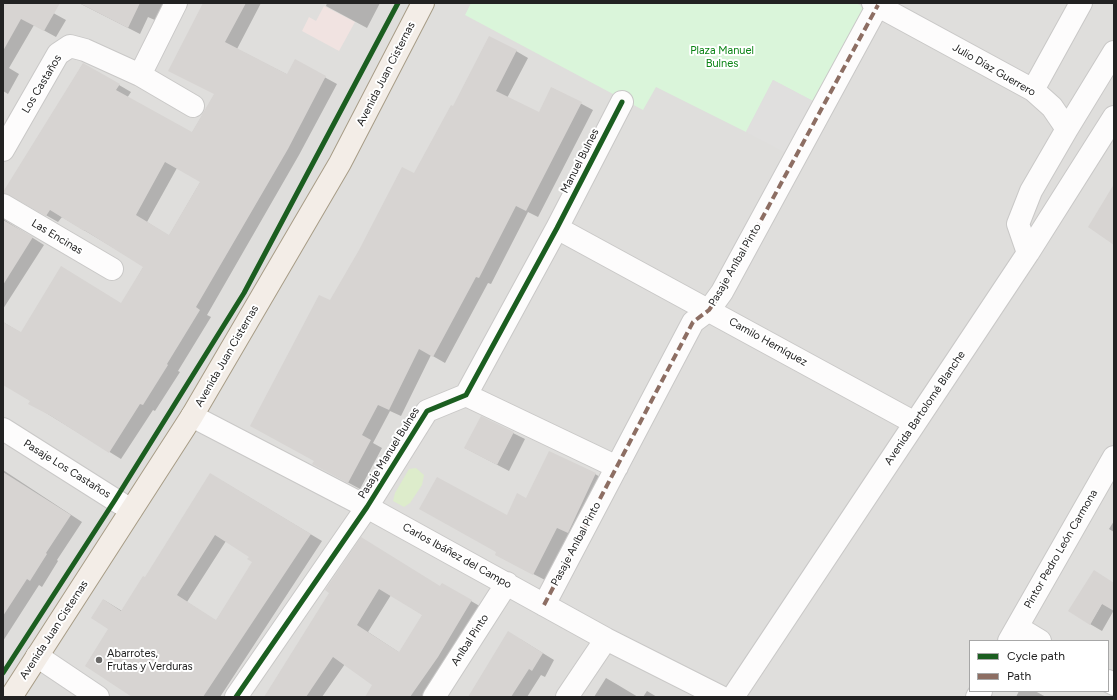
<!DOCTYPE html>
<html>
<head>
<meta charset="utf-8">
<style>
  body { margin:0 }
  #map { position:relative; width:1117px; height:700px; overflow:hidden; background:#f0eeeb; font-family:Figtree,sans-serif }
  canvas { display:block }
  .frame { position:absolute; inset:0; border:4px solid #222; pointer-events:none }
  .legend { position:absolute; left:969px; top:640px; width:140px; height:52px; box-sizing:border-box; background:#fff; border:1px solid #a7a7a7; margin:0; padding:5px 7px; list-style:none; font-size:12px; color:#222 }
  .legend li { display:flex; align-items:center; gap:8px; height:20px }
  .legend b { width:20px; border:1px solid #a7a7a7 }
</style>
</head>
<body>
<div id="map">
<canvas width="1117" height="700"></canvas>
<div class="frame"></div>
<ul class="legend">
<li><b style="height:5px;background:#1b5e20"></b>Cycle path</li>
<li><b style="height:5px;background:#8d6e63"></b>Path</li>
</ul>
</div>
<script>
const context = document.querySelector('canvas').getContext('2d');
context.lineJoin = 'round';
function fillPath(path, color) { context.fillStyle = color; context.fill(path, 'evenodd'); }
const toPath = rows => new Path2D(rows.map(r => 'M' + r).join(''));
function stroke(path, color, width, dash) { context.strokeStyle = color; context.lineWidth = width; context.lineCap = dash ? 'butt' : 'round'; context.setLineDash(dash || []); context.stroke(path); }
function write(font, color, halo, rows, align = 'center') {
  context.font = font + ' Figtree,sans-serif'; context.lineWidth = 4; context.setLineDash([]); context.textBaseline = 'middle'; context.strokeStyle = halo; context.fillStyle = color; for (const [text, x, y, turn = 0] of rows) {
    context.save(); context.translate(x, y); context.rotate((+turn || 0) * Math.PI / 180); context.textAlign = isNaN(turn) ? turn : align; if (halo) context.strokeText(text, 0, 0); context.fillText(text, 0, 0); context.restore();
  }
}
fillPath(toPath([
  [3,3,1114,3,1114,697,3,697],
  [970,641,1108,641,1108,691,970,691]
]), '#dfdedc');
fillPath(toPath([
  [324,6,355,22,339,51,302,31,309,17,316,21]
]), '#f1e3e1');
fillPath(toPath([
  [416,468,424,475,422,485,410,503,404,507,393,501,395,493,409,469]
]), '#ddeccb');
fillPath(toPath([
  [471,3,856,3,865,8,813,101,773,80,746,132,656,87,643,110,465,15]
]), '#daf5da');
fillPath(toPath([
  [773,80,813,101,786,153,746,132]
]), '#e0dfde');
fillPath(toPath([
  [3,3,35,3,66,20,56,37,34,25,9,68,19,74,8,94,3,91],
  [79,3,166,3,157,21,148,17,140,34],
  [205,3,261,3,237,49,288,75,295,61,337,84,299,155,207,315,211,317,178,371,180,372,155,411,153,410,121,459,30,403,31,401,3,383,3,322,21,333,122,304,144,266,62,217,58,222,7,193,83,64,131,92,127,98,192,133,215,94],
  [177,168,201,181,169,236,147,222],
  [327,3,380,3,367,28,326,6],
  [516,51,528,58,507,98,539,114,552,88,593,110,538,217,528,212,491,284,488,283,445,363,431,355,401,416,390,411,373,443,382,448,360,489,325,470,315,460,331,302,414,175,453,108],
  [3,219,44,245,3,309],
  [513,433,525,439,509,471,465,448],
  [3,470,82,522,57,560,58,561,42,587,39,585,3,641],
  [595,474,607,481,545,580,508,561,507,516,526,499],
  [222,481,322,541,220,697,135,697,110,629,104,600,122,611,145,578],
  [226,541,250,556,254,562,216,621,187,602],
  [1114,521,1114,532,1109,529],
  [1114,583,1114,610,1102,631,1090,624],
  [442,584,483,608,427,697,368,697,374,684,345,664,322,697,265,697,331,592,326,590,440,587],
  [391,595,423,615,400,653,368,632],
  [520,639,554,660,545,677,541,675,527,697,468,697],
  [606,678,618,685,638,697,594,697],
  [647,691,657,697,643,697],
  [1019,691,1035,691,1046,697,1016,697]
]), '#0003');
fillPath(toPath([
  [3,3,60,3,44,31,21,19,3,51],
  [79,3,140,3,128,28],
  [203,3,246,3,225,42,287,74,295,59,326,76,288,149,196,307,200,310,167,364,168,365,143,405,140,404,109,453,51,416,28,404,30,401,3,385,3,322,21,332,61,266,121,303,143,267,84,230,84,231,50,210,46,216,3,192,83,63,120,84,116,90,192,132,214,94,168,71],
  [165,162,200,182,169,235,136,215],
  [489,36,517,50,496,91,539,112,551,87,582,102,526,211,516,206,479,278,476,277,433,357,419,349,389,410,378,405,362,435,371,440,348,483,312,464,314,461,250,426,319,295,330,300,359,250,402,167,414,173,451,105,453,106],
  [1114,184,1114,245,1088,227],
  [3,220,33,237,3,285],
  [481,416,514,432,497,465,464,448],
  [549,451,596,473,568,533,557,528,533,575,495,555,496,552,419,509,437,477,507,515,517,493,526,498],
  [3,472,71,515,46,553,47,554,30,581,27,579,3,616],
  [210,473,311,534,203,697,132,697,85,666,108,629,91,618,103,599,121,611,143,576,145,577],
  [215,535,249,557,247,559,252,562,216,620,177,595],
  [361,537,440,586,442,583,472,600,438,657,410,697,365,697,372,685,333,657,306,697,264,697,329,593,325,590],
  [379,589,422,615,399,652,357,625],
  [1094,570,1114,583,1114,611,1102,604,1090,625,1068,611],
  [508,631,543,653,532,671,529,669,511,697,468,697]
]), '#d7d4d2');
const minor = toPath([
  [873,3,1033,90,1052,107,1067,129,1031,191,1018,224,1028,253],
  [140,75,176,3],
  [1033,90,1081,3],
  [1067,129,1114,52],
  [3,150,58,54,70,46,85,50,140,75,193,106],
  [3,205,112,269],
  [557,228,915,423],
  [466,395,617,467],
  [192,416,367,507,606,639,721,697],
  [3,429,131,510],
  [544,605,693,322,709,310,722,292,878,5],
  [1017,627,1040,641],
  [1009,641,1114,457],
  [37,656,98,697],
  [1108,681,1114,684],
  [236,697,367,507,427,411,466,395,557,228,622,102],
  [434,697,507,583],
  [567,697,606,639],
  [733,697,1028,253,1114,117],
  [977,697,981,691]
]);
const major = toPath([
  [11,697,192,416,340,163,423,3]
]);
stroke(minor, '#c9c8c7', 24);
stroke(major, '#a79c86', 24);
stroke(minor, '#fdfcfc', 22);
stroke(major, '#f3ede7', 22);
stroke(toPath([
  [544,605,693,322,709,310,722,292,878,5]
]), '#8d6e63', 4, [8, 4]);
stroke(toPath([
  [3,673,115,500,244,293,398,3],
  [236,697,367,507,427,411,466,395,557,228,622,102]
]), '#1b5e20', 5);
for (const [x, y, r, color] of [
  [99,660,4,"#6a6968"]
]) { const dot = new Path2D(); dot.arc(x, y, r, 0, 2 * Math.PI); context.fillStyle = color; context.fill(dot); stroke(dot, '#fff', 1.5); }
write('11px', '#0c8416', '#fff', [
  ["Plaza Manuel",722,51],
  ["Bulnes",722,64]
]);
write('11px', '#222', '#fff', [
  ["Julio Díaz Guerrero",994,70,30],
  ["Avenida Juan Cisternas",386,74,-63],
  ["Los Castaños",42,84,-59],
  ["Manuel Bulnes",580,161,-63],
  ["Las Encinas",57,237,31],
  ["Pasaje Aníbal Pinto",735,265,-60],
  ["Camilo Herníquez",768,342,29],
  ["Avenida Juan Cisternas",227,356,-60],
  ["Avenida Bartolomé Blanche",925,408,-56],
  ["Pasaje Manuel Bulnes",389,453,-58],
  ["Pasaje Los Castaños",67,469,32],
  ["Pasaje Aníbal Pinto",576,544,-62],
  ["Pintor Pedro León Carmona",1061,549,-60],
  ["Carlos Ibáñez del Campo",457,556,29],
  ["Avenida Juan Cisternas",54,630,-57],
  ["Aníbal Pinto",470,640,-57]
]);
write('11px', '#222', '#fff', [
  ["Abarrotes,",107,654],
  ["Frutas y Verduras",107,667]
], 'left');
</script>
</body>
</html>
